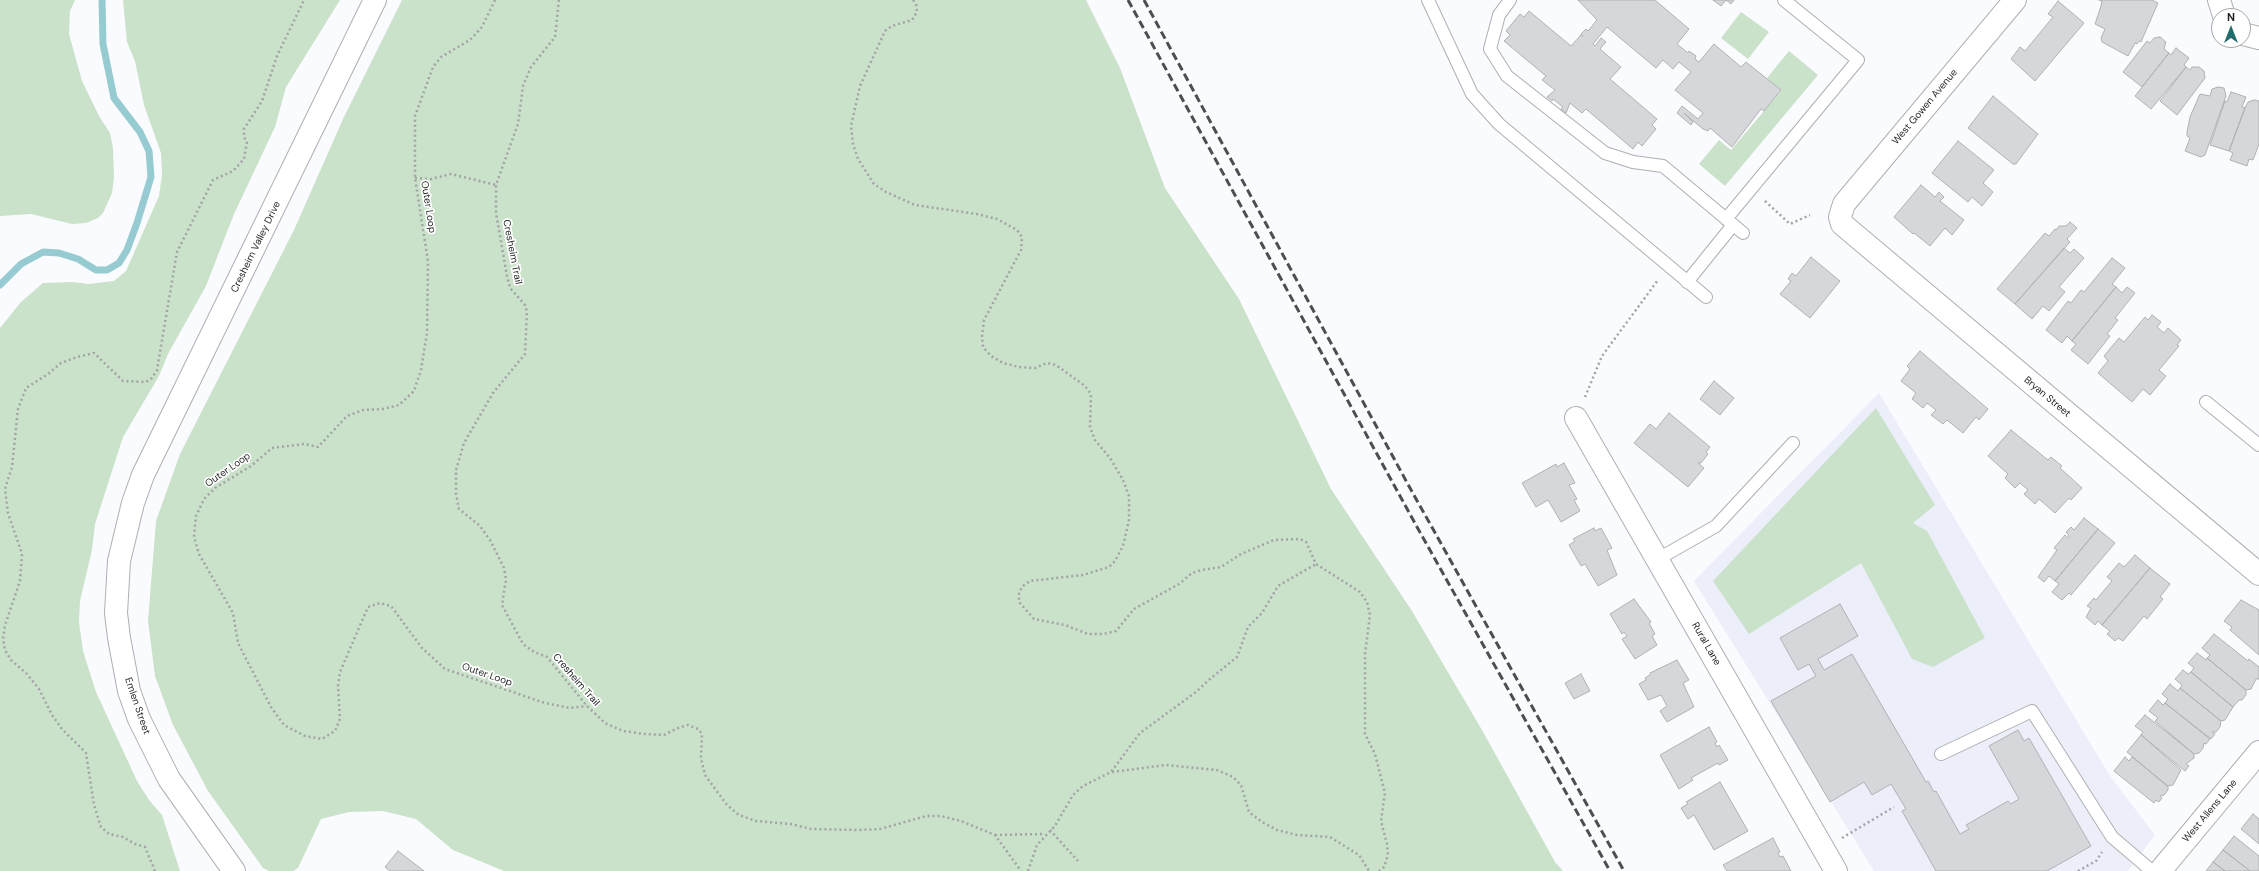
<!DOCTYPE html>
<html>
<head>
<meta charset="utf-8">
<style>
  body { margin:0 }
  #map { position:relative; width:2259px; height:871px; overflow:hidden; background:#fafbfe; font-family:"DM Sans",sans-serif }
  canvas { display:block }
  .north { position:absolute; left:2211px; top:8px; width:40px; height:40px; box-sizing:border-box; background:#fff; border:1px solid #a5a6a6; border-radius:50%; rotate:0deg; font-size:11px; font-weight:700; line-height:16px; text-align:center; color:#1f2021 }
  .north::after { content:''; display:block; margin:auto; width:14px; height:18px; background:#216d6d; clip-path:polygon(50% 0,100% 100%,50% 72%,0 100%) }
</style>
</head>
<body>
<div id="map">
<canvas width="2259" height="871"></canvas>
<div class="north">N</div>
</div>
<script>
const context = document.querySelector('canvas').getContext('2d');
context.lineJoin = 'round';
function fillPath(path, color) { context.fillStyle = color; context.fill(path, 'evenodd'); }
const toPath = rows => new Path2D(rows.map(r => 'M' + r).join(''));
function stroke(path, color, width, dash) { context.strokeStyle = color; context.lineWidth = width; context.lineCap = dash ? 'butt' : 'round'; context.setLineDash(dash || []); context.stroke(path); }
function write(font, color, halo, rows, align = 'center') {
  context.font = font + ' "DM Sans",sans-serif'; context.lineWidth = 3.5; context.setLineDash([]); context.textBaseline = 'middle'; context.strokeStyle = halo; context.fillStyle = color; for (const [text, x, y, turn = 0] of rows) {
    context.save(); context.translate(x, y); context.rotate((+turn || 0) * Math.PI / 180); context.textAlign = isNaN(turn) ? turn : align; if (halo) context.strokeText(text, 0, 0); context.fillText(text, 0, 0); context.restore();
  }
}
fillPath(toPath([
  [1879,393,2110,776,2155,835,2128,871,1874,871,1694,581]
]), '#eceff9');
fillPath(toPath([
  [0,0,75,0,70,11,69,34,82,81,99,116,110,133,113,148,114,178,112,193,103,213,98,218,86,223,72,224,31,214,0,216],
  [123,0,340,0,286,87,275,127,234,214,206,286,168,354,159,376,123,437,95,524,92,550,80,601,79,622,83,651,96,692,137,781,149,800,162,815,180,871,0,871,0,328,21,302,43,283,73,282,88,284,114,281,126,271,159,196,162,175,161,153,144,105,135,61,127,42],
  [402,0,1086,0,1120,68,1165,188,1239,299,1331,489,1412,611,1482,730,1555,862,1563,871,504,871,453,850,416,819,383,811,349,812,321,819,298,868,293,871,269,871,263,868,208,791,173,725,155,676,148,621,156,521,180,454,294,230,343,119],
  [1741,12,1769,32,1748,59,1721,38],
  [1789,51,1818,75,1725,186,1699,164,1719,140,1731,150,1781,91,1767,78],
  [1876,408,1935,505,1913,523,1927,531,1985,638,1933,667,1912,659,1861,563,1749,634,1713,581]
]), '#cae1ca');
stroke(toPath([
  [0,285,21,264,43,252,59,253,78,259,96,270,107,270,119,263,127,250,137,223,151,177,149,151,140,132,114,98,103,44,102,0]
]), '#96cbd2', 7);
const building = toPath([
  [1578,0,1655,0,1689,29,1677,44,1688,53,1689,51,1696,56,1695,59,1699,62,1714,44,1741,67,1746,62,1781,90,1764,111,1761,109,1732,147,1710,128,1708,131,1703,129,1684,113,1693,122,1691,125,1677,113,1682,106,1698,119,1703,113,1675,90,1691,72,1679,62,1673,69,1663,60,1656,68,1607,27,1593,44,1595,46,1601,38,1606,42,1600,49,1621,67,1610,79,1657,119,1652,125,1656,129,1642,146,1638,142,1633,149,1586,109,1582,113,1570,103,1566,113,1561,109,1563,107,1553,99,1552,101,1547,97,1555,90,1542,80,1546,76,1504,41,1510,35,1506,31,1520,14,1524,17,1529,11,1571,46,1581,35,1583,37,1581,34,1586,29,1588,31,1597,20,1578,0],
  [1713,0,1734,0,1731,4,1726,0,1721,6,1713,0],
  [2099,0,2152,0,2158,3,2141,42,2139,41,2137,44,2135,43,2128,56,2102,42,2101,38,2105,29,2095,24,2101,6,2102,1,2099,0],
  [2058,1,2084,23,2035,81,2011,59,2020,47,2025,51,2053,17,2048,14,2058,1],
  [2160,37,2166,42,2164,49,2169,53,2142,87,2123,72,2147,41,2150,43,2154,38,2160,37],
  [2176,48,2189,58,2184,65,2186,67,2151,109,2135,96,2169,53,2171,55,2176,48],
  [2186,67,2190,70,2192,67,2199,67,2204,71,2205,78,2177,115,2160,101,2186,67],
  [2218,87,2224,88,2226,96,2205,155,2201,157,2185,151,2190,138,2187,136,2187,132,2190,117,2200,94,2210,96,2212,89,2218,87],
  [2231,92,2246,97,2242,107,2245,108,2229,151,2210,145,2225,101,2227,102,2231,92],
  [1993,96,2038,134,2016,164,2013,164,1968,128,1993,96],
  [2254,100,2259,101,2259,144,2253,160,2249,159,2247,166,2230,160,2233,153,2229,151,2245,108,2248,102,2254,100],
  [1958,141,1994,170,1983,183,1993,192,1982,206,1972,197,1968,202,1932,173,1958,141],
  [1921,185,1935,197,1939,192,1944,197,1940,201,1964,220,1952,235,1945,228,1930,246,1914,233,1913,234,1894,217,1921,185],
  [2070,222,2077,228,2067,239,2070,242,2015,304,1997,289,2045,233,2049,236,2055,229,2056,230,2059,226,2066,226,2070,222],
  [2064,248,2070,253,2074,249,2084,258,2059,287,2065,292,2049,311,2043,306,2032,319,2015,304,2064,248],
  [1811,257,1840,281,1810,318,1780,294,1791,281,1788,279,1792,273,1796,276,1811,257],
  [2112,258,2125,268,2112,284,2116,287,2072,341,2067,336,2062,343,2046,330,2068,301,2071,303,2081,290,2084,292,2112,258],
  [2116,287,2122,293,2127,287,2135,293,2115,318,2118,320,2107,334,2110,336,2088,364,2071,350,2076,344,2072,341,2116,287],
  [2152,315,2161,322,2157,327,2164,333,2168,328,2181,340,2177,345,2179,346,2159,370,2166,376,2150,395,2143,389,2132,402,2098,373,2108,361,2104,356,2119,338,2124,342,2145,317,2148,320,2152,315],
  [1920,351,1988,409,1979,420,1976,417,1963,433,1947,420,1943,424,1931,415,1936,410,1927,403,1923,408,1912,399,1916,393,1901,381,1910,369,1907,366,1920,351],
  [1714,381,1734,398,1720,415,1700,399,1714,381],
  [1669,413,1710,447,1706,452,1708,454,1701,463,1698,463,1704,468,1688,487,1634,443,1650,424,1656,429,1669,413],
  [2011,430,2048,460,2051,457,2062,466,2060,468,2082,488,2071,500,2069,498,2055,513,2039,499,2035,504,2024,494,2028,490,2020,483,2015,488,2005,478,2008,474,1988,456,2011,430],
  [1564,463,1575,483,1569,485,1577,499,1574,500,1580,511,1561,522,1548,500,1536,507,1522,483,1556,464,1557,467,1564,463],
  [2084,518,2098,529,2055,581,2049,576,2044,582,2038,577,2057,550,2054,548,2065,535,2068,538,2069,536,2066,532,2071,527,2074,530,2084,518],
  [1594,528,1595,531,1601,528,1612,548,1607,550,1617,575,1598,586,1585,564,1581,566,1569,545,1575,541,1573,539,1594,528],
  [2098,529,2115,543,2071,595,2069,593,2062,600,2052,592,2059,584,2055,581,2098,529],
  [2135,555,2150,568,2102,625,2098,621,2095,625,2086,617,2091,608,2087,606,2094,598,2096,600,2112,581,2107,577,2119,563,2124,567,2135,555],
  [2150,568,2170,584,2160,597,2163,599,2147,619,2144,616,2123,641,2118,638,2115,641,2107,634,2110,631,2102,625,2150,568],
  [1634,599,1651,622,1649,623,1655,634,1652,636,1657,645,1635,659,1622,639,1627,636,1624,632,1622,634,1610,614,1634,599],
  [2241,600,2259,610,2259,655,2230,630,2232,627,2224,621,2241,600],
  [1840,604,1858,636,1818,659,1824,670,1852,654,1926,782,1928,781,1934,792,1936,791,1960,834,1969,829,1966,825,2008,801,2011,804,2019,799,1989,746,2018,730,2024,741,2029,738,2091,846,2047,871,1936,871,1902,811,1906,809,1891,784,1872,795,1864,782,1830,802,1771,701,1816,676,1809,664,1798,670,1780,638,1840,604],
  [2214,634,2248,661,2249,659,2259,667,2259,679,2256,679,2251,689,2246,690,2207,658,2210,655,2202,648,2214,634],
  [2197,653,2206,660,2207,658,2246,690,2246,695,2242,700,2239,700,2233,707,2191,672,2194,668,2188,663,2197,653],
  [1677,660,1689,680,1683,683,1694,707,1667,722,1660,711,1667,706,1661,695,1648,700,1639,684,1646,680,1645,678,1651,674,1650,673,1677,660],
  [2183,670,2188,674,2191,672,2233,707,2225,720,2221,721,2180,688,2182,685,2175,679,2183,670],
  [1581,674,1590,691,1574,699,1565,683,1581,674],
  [2170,684,2178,691,2180,688,2221,721,2220,727,2216,732,2212,732,2215,734,2211,739,2165,703,2168,699,2162,694,2170,684],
  [2158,700,2163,705,2165,703,2210,739,2206,744,2204,743,2203,748,2199,753,2194,754,2155,721,2158,718,2149,711,2158,700],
  [2145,715,2194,754,2194,758,2186,764,2189,766,2185,771,2141,735,2143,732,2135,726,2145,715],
  [1709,727,1717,742,1715,743,1717,747,1719,745,1728,760,1719,765,1718,763,1691,778,1693,780,1679,789,1660,755,1709,727],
  [2141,735,2181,770,2173,785,2167,786,2127,752,2141,735],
  [2125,757,2129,761,2132,757,2168,786,2168,790,2164,795,2160,796,2162,798,2159,802,2156,800,2154,803,2114,771,2125,757],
  [1720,782,1748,831,1714,850,1694,815,1688,819,1681,808,1688,804,1686,802,1720,782],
  [2253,814,2259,819,2259,844,2241,829,2253,814],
  [2234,836,2259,856,2259,871,2250,871,2223,850,2234,836],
  [1773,838,1780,852,1778,853,1780,857,1783,856,1791,871,1727,871,1723,865,1773,838],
  [2223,850,2250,871,2225,871,2213,862,2223,850],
  [398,851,424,871,390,871,385,867,398,851],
  [2213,862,2225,871,2206,871,2213,862]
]);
fillPath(building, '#d6d7da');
stroke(building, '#b1b1b4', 1);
const lane = toPath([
  [1428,0,1472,94,1499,124,1706,297],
  [1510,0,1499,15,1490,49,1507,76,1605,153,1633,162,1663,166,1743,233],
  [1726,219,1858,60,1784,0],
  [1687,282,1733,225],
  [2206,402,2259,445],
  [1658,559,1716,526,1793,443],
  [1941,754,2032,711,2112,837,2152,871]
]);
const street = toPath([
  [2015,0,1844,204,1840,217,1842,224,2259,574],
  [2219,0,2224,16],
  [2243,34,2259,38],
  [1576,418,1836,871]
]);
const secondary = toPath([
  [2160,871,2259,752]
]);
const primary = toPath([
  [234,871,169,779,139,719,129,691,119,638,116,613,119,561,133,503,143,475,375,0]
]);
stroke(lane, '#aeafb2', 14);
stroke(street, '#aeafb2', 24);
stroke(secondary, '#aeafb2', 24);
stroke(primary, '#aeafb2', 24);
stroke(toPath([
  [495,0,482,27,470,40,441,57,433,67,415,116,415,178,428,261,427,333,421,370,414,391,399,405,383,409,363,410,347,416,318,447,304,444,272,448,251,466,215,488,204,499,196,516,194,537,199,554,233,613,238,643,271,707,284,725,305,736,322,739,335,731,340,719,338,686,340,672,368,607,380,603,391,606,422,648,445,669,545,703,570,708,587,706],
  [559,0,555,37,531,67,523,86,518,124,496,185,496,213,507,276,510,288,525,305,527,312,525,354,493,393,464,443,456,470,456,494,459,509,480,526,490,540,504,568,506,579,502,605,523,644,534,652,547,657,587,706,605,723,623,731,645,734,664,735,678,728,688,725,698,729,702,734,701,758,705,775,727,805,739,815,756,821,791,824,811,829,858,830,880,829,926,816,941,816,961,821,995,835,1021,871],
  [913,0,916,4,917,12,912,20,892,26,885,31,860,86,851,126,853,144,858,159,874,184,886,192,915,205,977,214,997,219,1017,230,1022,237,1021,250,984,320,982,336,983,347,991,356,1003,363,1019,367,1035,368,1047,363,1056,365,1085,386,1091,394,1090,427,1095,440,1110,458,1123,480,1129,496,1129,520,1123,546,1115,561,1109,567,1083,575,1030,581,1023,586,1019,592,1019,602,1034,619,1065,625,1088,634,1103,634,1116,631,1134,609,1179,584,1192,573,1202,570,1221,567,1241,554,1274,540,1300,539,1306,542,1316,564,1360,592,1367,602,1370,615,1365,654,1365,734,1375,754,1385,793,1381,821,1387,844,1388,855,1384,867,1379,871],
  [415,178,431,179,451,174,496,185],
  [1765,201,1790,224,1810,215],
  [1585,397,1602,356,1658,280],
  [1112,772,1166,765,1217,770,1233,777,1241,785,1249,812,1262,822,1277,830,1297,835,1330,837,1359,855,1369,871],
  [1050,830,1078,861],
  [995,835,1045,834],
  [1842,838,1894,807],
  [155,871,145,847,135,844,123,837,109,834,101,827,94,805,86,753,62,729,52,715,39,689,27,674,11,660,5,650,3,639,5,625,20,581,22,554,8,513,5,489,12,467,18,409,26,388,48,374,61,363,77,357,94,353,123,381,146,382,152,378,157,370,177,252,213,180,233,171,244,159,247,142,244,137,244,129,262,101,277,56,304,0],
  [1028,871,1037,845,1055,826,1073,795,1083,786,1111,772,1140,733,1196,692,1210,679,1237,657,1248,627,1262,613,1278,586,1316,564],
  [2078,871,2096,861,2102,852]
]), '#a2a3a5', 2.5, [2, 3]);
stroke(lane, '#fff', 12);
stroke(street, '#fff', 22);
stroke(secondary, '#fff', 22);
stroke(primary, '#fff', 22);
stroke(toPath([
  [1128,0,1417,527,1610,871],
  [1144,0,1410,488,1624,871]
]), '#4d4e50', 3, [8, 4]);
write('10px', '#1f2021', '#fff', [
  ["West Gowen Avenue",1925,107,-50],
  ["Outer Loop",428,207,81],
  ["Cresheim Valley Drive",256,247,-64],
  ["Cresheim Trail",512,252,79],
  ["Bryan Street",2047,397,40],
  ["Outer Loop",228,470,-35],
  ["Rural Lane",1706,644,60],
  ["Outer Loop",487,675,19],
  ["Cresheim Trail",576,680,49],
  ["Emlen Street",137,706,71],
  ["West Allens Lane",2210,811,-50]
]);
</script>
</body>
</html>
